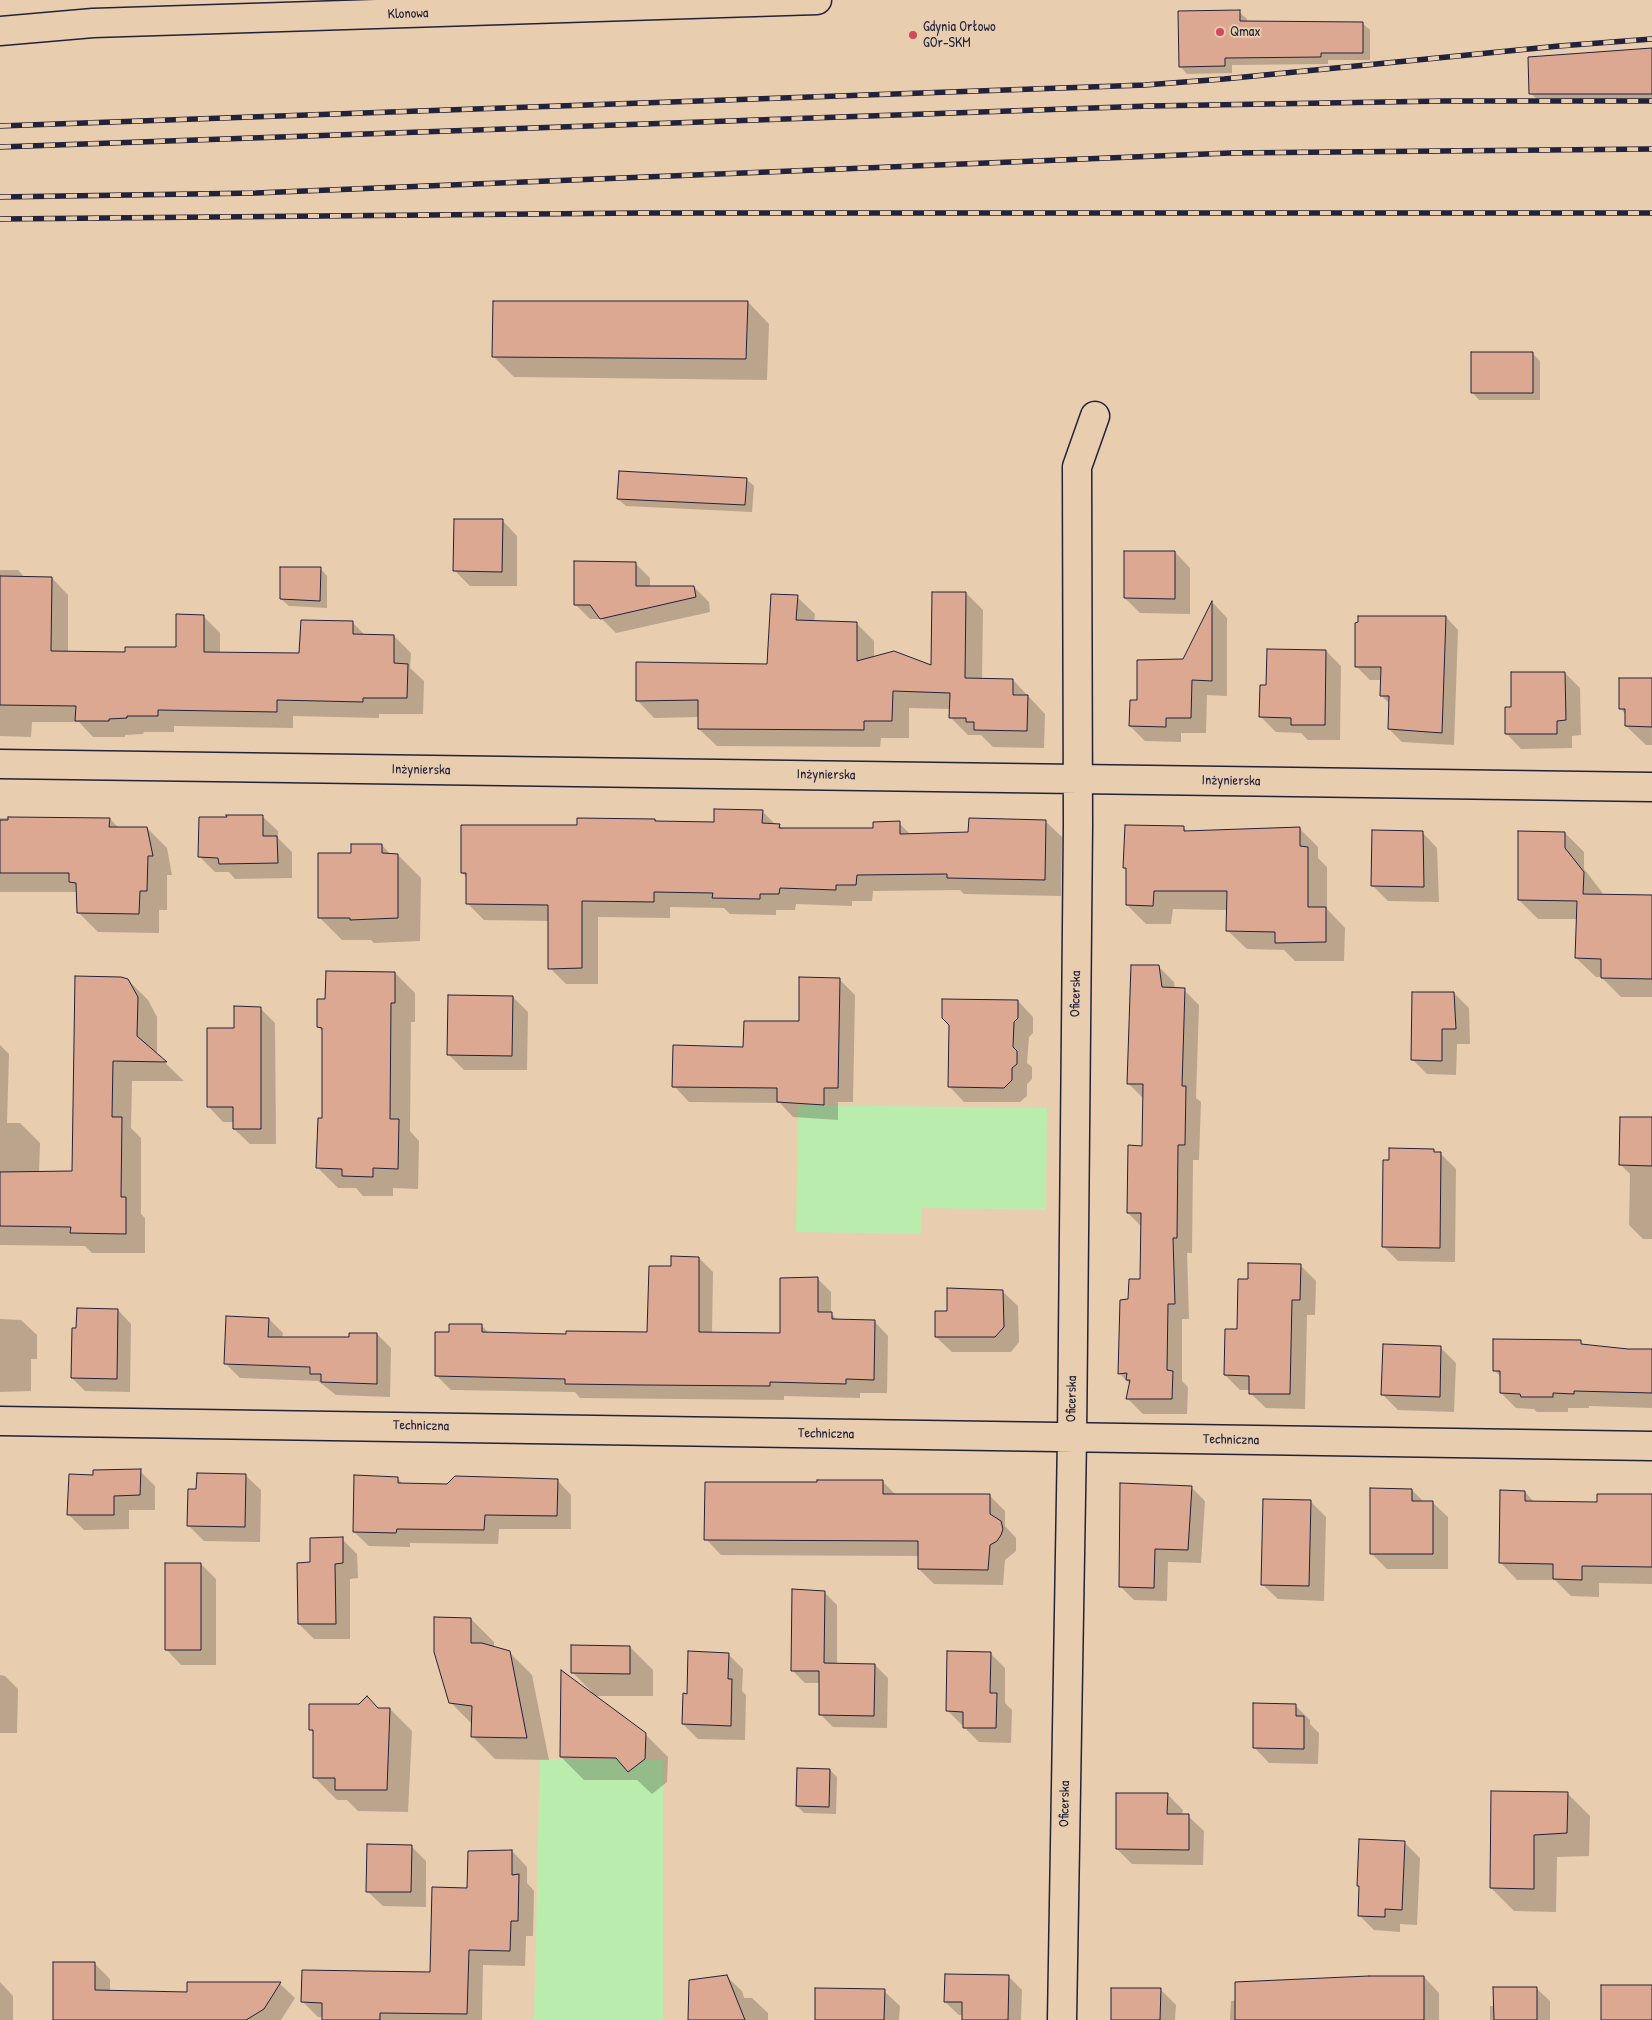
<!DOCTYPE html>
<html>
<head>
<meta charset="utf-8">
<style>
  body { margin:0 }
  canvas { display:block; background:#e8cdaf }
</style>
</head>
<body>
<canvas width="1652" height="2020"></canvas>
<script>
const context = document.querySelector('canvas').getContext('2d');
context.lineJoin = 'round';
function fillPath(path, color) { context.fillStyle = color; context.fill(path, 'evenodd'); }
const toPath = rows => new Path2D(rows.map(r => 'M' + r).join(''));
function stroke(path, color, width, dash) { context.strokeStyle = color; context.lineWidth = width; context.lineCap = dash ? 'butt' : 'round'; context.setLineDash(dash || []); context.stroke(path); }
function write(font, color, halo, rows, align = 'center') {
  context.font = font + ' "Patrick Hand",sans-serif'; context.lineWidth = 4; context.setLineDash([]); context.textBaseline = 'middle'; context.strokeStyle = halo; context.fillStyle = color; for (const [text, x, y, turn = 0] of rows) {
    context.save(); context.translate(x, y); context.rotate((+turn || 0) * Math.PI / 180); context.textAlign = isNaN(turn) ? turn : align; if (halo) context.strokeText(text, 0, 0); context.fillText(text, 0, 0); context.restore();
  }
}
fillPath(toPath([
  [798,1105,1047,1108,1046,1210,922,1208,921,1234,796,1232],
  [540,1759,618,1759,628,1772,645,1759,663,1760,663,2020,534,2020]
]), '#b9ecad');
fillPath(toPath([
  [1239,12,1247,19,1247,22,1362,23,1370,30,1370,60,1328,60,1328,64,1232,65,1232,73,1187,74,1180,66],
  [1652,50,1652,101,1538,101,1531,93],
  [748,302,769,324,767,380,514,377,493,356],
  [1533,354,1540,361,1540,400,1479,400,1472,392],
  [746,479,754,486,752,512,626,506,618,499],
  [502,520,517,536,517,586,470,586,454,570],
  [1175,552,1190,568,1190,614,1140,613,1125,598],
  [635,563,650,578,650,587,694,587,709,602,710,612,616,633,602,619,590,619,575,604],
  [320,568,327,576,327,608,289,606,281,599],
  [0,570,18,570,25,578,52,578,68,595,68,652,126,653,177,648,203,616,220,633,220,653,301,654,352,622,366,636,394,636,411,653,410,668,424,681,423,714,379,714,379,718,293,716,293,728,174,726,174,732,144,732,143,734,125,735,125,737,93,737,79,722,32,722,31,737,0,736],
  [966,593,983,610,982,679,1013,680,1030,698,1045,714,1044,748,993,747,981,735,968,735,951,718,951,709,909,708,909,738,881,738,880,747,717,746,699,729,699,717,654,718,637,700,769,665,797,597,815,614,814,622,857,624,874,641,874,658,932,667],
  [1213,603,1227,618,1227,696,1207,695,1206,733,1181,733,1181,742,1145,741,1130,726,1138,701,1184,660],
  [1446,617,1458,630,1454,745,1402,742,1389,729,1390,704,1381,695,1382,680,1370,680,1357,667],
  [1326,651,1341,666,1340,740,1308,740,1301,733,1276,732,1261,717,1267,686],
  [1651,672,1652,745,1646,745,1626,726,1626,715,1620,708,1651,679],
  [1565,673,1580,688,1581,735,1572,736,1572,748,1521,749,1506,733,1513,708],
  [762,811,776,825,779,825,784,830,874,829,899,823,911,835,969,833,1045,821,1062,837,1061,896,964,894,960,890,873,891,872,901,852,901,852,906,796,904,795,910,776,910,776,915,730,914,724,908,670,907,670,918,598,917,598,984,566,984,550,968,550,921,484,920,467,903,467,878,462,873,578,827,655,820,657,822,715,823],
  [262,816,278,831,278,838,292,852,292,878,235,879,229,872,215,872,200,857],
  [0,818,110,819,119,828,147,828,167,848,172,875,167,875,167,910,159,910,159,933,98,932,78,912,78,892,0,892],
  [1183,827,1188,832,1299,828,1318,847,1318,858,1327,867,1327,909,1345,928,1344,961,1295,961,1284,950,1247,949,1228,931,1228,910,1173,909,1171,924,1146,924,1127,905,1127,871,1124,868],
  [1422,832,1437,848,1439,902,1388,901,1372,885],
  [1565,833,1584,852,1584,869,1602,892,1602,896,1652,896,1652,997,1621,997,1601,977,1596,977,1576,958,1578,919,1538,919,1519,900],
  [382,845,391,855,398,855,421,878,420,941,374,943,371,940,342,940,319,917,352,854],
  [1159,967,1174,982,1175,989,1184,990,1199,1005,1196,1098,1201,1102,1199,1160,1193,1160,1192,1253,1187,1253,1189,1319,1182,1319,1182,1381,1188,1387,1187,1414,1143,1414,1128,1399,1130,1384,1119,1373,1129,1301,1141,1281,1142,1227,1128,1213,1143,1147,1143,1098,1128,1083],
  [395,973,415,993,415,1022,411,1022,410,1131,419,1141,418,1189,393,1188,393,1196,363,1196,356,1188,338,1188,318,1168,323,1119,324,1032,318,1027],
  [839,979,855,995,853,1102,838,1102,838,1120,793,1117,780,1103,689,1102,674,1086,744,1048,800,1023],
  [128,980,148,1000,157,1017,157,1055,184,1081,132,1081,131,1128,141,1138,141,1214,145,1218,145,1253,92,1253,85,1246,0,1245,0,1045,9,1054,7,1123,20,1123,40,1143,39,1173,73,1172],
  [1454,993,1469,1008,1470,1044,1457,1044,1456,1075,1427,1074,1412,1059],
  [513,997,528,1012,527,1070,464,1070,448,1054],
  [1018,1001,1033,1017,1033,1033,1029,1037,1027,1063,1032,1067,1032,1079,1027,1084,1027,1096,1020,1102,964,1102,949,1086],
  [260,1008,275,1023,276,1144,250,1144,234,1129,234,1122,223,1122,208,1106,236,1029],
  [1652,1119,1652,1239,1643,1239,1629,1225,1630,1174,1620,1164],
  [1433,1150,1436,1153,1441,1154,1456,1169,1455,1262,1398,1261,1383,1246],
  [699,1258,713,1272,712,1334,782,1334,817,1278,831,1292,831,1314,838,1320,874,1321,888,1336,887,1393,860,1393,860,1398,784,1396,784,1400,580,1398,575,1392,451,1390,436,1375,450,1333,481,1325,490,1334,567,1335,649,1333,673,1267],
  [1300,1265,1316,1281,1315,1315,1307,1315,1305,1409,1266,1408,1250,1393,1250,1390,1240,1390,1225,1375,1238,1331,1249,1280],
  [1002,1291,1018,1306,1019,1342,1011,1352,952,1352,936,1337,948,1313],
  [118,1310,131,1324,130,1392,85,1391,72,1378,78,1329],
  [0,1319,21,1320,37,1335,37,1359,31,1359,31,1391,0,1392],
  [269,1319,283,1333,282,1338,350,1338,377,1334,391,1348,390,1397,336,1395,318,1381,240,1378,226,1364],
  [1580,1341,1585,1346,1652,1351,1652,1408,1589,1406,1589,1408,1568,1408,1568,1412,1537,1412,1534,1409,1516,1408,1501,1393,1501,1377,1494,1370],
  [1441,1348,1456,1363,1454,1412,1398,1410,1383,1395],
  [140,1471,155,1486,155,1510,129,1510,129,1529,84,1530,68,1514],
  [245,1475,261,1490,260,1542,204,1541,188,1525,197,1491],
  [397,1478,404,1485,448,1486,557,1480,571,1495,571,1529,499,1529,498,1544,410,1543,410,1547,369,1546,354,1532],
  [883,1482,896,1495,989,1495,1005,1511,1005,1526,1016,1538,1016,1551,1005,1560,1003,1585,934,1584,919,1569,919,1556,721,1555,706,1539],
  [1191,1487,1205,1501,1201,1563,1168,1562,1167,1601,1134,1600,1120,1586],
  [1412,1490,1424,1502,1432,1502,1448,1517,1448,1569,1387,1569,1372,1554],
  [1525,1492,1534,1502,1598,1503,1652,1494,1652,1584,1599,1583,1599,1597,1571,1596,1555,1580,1517,1580,1500,1562],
  [1310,1501,1326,1517,1324,1601,1278,1599,1262,1584],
  [342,1539,357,1554,358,1578,350,1579,350,1639,314,1639,299,1624,311,1564],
  [201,1564,216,1579,216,1665,181,1665,166,1649],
  [824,1592,837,1605,837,1664,875,1665,888,1678,887,1728,833,1727,821,1715,821,1683,805,1683,792,1670],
  [471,1619,494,1642,494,1647,509,1652,532,1675,549,1760,495,1759,472,1736,473,1725,450,1702],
  [630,1647,653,1670,653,1696,594,1696,645,1734,668,1757,667,1782,652,1794,637,1780,584,1780,561,1757,592,1692,573,1673],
  [990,1653,1005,1668,1005,1703,1012,1710,1011,1743,979,1742,948,1711],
  [728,1654,743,1669,742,1691,746,1695,745,1740,698,1739,683,1724],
  [0,1675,5,1676,18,1689,17,1733,0,1733],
  [1295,1705,1310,1720,1310,1724,1319,1733,1318,1764,1269,1763,1254,1747],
  [379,1709,390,1709,412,1731,408,1812,358,1811,347,1800,337,1800,315,1778,315,1734,310,1729],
  [830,1770,837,1777,836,1814,804,1813,797,1806],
  [1567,1793,1590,1816,1589,1856,1557,1857,1556,1912,1514,1911,1491,1888],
  [1167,1794,1183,1810,1182,1815,1188,1816,1204,1831,1203,1865,1132,1864,1117,1849],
  [1405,1843,1420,1858,1417,1925,1400,1924,1400,1932,1374,1930,1359,1915,1360,1888,1358,1886],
  [411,1846,426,1861,426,1907,383,1906,367,1891],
  [512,1851,527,1867,527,1883,534,1891,533,1936,526,1936,525,1966,483,1965,482,2020,323,2020,323,2017,318,2017,303,2002,431,1973,468,1889],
  [95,1964,110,1979,110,1992,188,1993,188,1983,280,1984,295,1998,281,2020,54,2020],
  [726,1976,742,1991,744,1998,752,1998,768,2013,768,2020,689,2020],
  [1009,1977,1022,1990,1021,2020,963,2020,963,2015,959,2015,945,2002],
  [1424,1977,1439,1993,1439,2020,1230,2020,1231,2001],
  [0,1982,13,1996,13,2020,0,2020],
  [1536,1988,1550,2001,1550,2020,1490,2020,1490,2006,1495,2006],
  [1160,1989,1176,2005,1175,2020,1112,2020],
  [884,1991,900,2006,899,2020,816,2020]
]), '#0003');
const building = toPath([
  [1240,10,1240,21,1363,22,1363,53,1321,53,1321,57,1225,58,1225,66,1179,67,1178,11,1240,10],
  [1652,48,1652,94,1529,94,1528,57,1652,48],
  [493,301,748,301,746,359,492,357,493,301],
  [1471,352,1533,352,1533,393,1471,393,1471,352],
  [619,471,747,478,745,505,617,499,619,471],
  [454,519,503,519,502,572,453,571,454,519],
  [1124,551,1175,551,1175,599,1124,598,1124,551],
  [574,561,636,562,636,586,694,586,696,597,600,619,590,605,574,605,574,561],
  [280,567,321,567,320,601,280,599,280,567],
  [0,576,52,577,51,651,125,652,125,647,176,647,176,614,204,615,204,652,299,653,301,620,353,621,353,634,394,635,394,663,408,664,407,698,363,698,363,702,277,700,277,712,158,710,158,716,127,716,127,718,109,719,109,721,75,721,76,706,0,705,0,576],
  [932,592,966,592,965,678,1013,679,1013,695,1028,695,1027,731,974,730,974,722,966,722,966,718,949,718,950,693,893,691,892,721,864,721,864,730,698,729,698,700,636,701,636,662,767,664,771,594,798,595,796,620,857,622,857,661,894,651,931,665,932,592],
  [1212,601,1212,681,1192,680,1191,718,1166,718,1166,727,1129,726,1130,700,1137,700,1137,660,1183,659,1212,601],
  [1358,616,1446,616,1442,733,1388,729,1389,696,1380,696,1381,667,1355,667,1355,623,1358,622,1358,616],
  [1267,649,1326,650,1325,725,1291,725,1291,718,1259,717,1260,685,1266,685,1267,649],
  [1511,672,1565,672,1566,720,1557,721,1557,734,1505,734,1505,707,1511,707,1511,672],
  [1619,678,1652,678,1652,727,1625,726,1625,709,1619,709,1619,678],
  [714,809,763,810,762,823,780,824,779,828,873,828,873,822,900,821,900,834,968,832,969,818,1046,820,1045,880,947,878,947,874,857,875,856,885,836,885,836,890,780,888,779,894,760,894,760,899,712,898,713,893,654,892,654,902,582,901,582,968,548,969,548,905,466,904,466,873,461,873,461,825,577,825,577,818,655,819,655,821,714,822,714,809],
  [226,815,263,815,263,836,277,836,278,863,219,864,218,858,198,857,199,817,227,817,226,815],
  [8,817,110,818,109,827,147,827,153,856,148,856,147,891,140,891,139,914,77,913,76,883,69,882,69,873,0,873,0,820,8,820,8,817],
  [1125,825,1184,826,1184,831,1300,827,1300,846,1308,847,1308,907,1326,907,1326,942,1275,943,1275,932,1226,931,1227,891,1154,891,1153,906,1126,905,1126,868,1123,868,1125,825],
  [1372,830,1423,831,1424,887,1371,886,1372,830],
  [1518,831,1565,832,1565,848,1584,872,1583,894,1652,895,1652,979,1601,978,1601,959,1575,958,1577,901,1518,900,1518,831],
  [351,844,382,844,382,853,398,854,398,918,350,920,350,918,318,918,318,853,351,853,351,844],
  [1131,965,1159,965,1162,987,1185,988,1182,1086,1186,1086,1185,1145,1178,1145,1177,1238,1173,1238,1175,1304,1168,1304,1167,1370,1173,1371,1172,1399,1126,1399,1130,1380,1126,1380,1127,1373,1118,1374,1120,1300,1128,1299,1129,1279,1140,1279,1141,1213,1127,1213,1128,1145,1142,1146,1143,1084,1127,1084,1131,965],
  [326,971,395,972,395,1003,391,1003,390,1119,399,1119,398,1169,373,1168,373,1177,342,1176,342,1169,316,1168,318,1118,322,1118,322,1028,317,1027,317,999,325,999,326,971],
  [75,976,121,977,128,979,138,997,137,1036,167,1062,113,1061,112,1117,122,1117,121,1197,126,1197,126,1234,70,1233,71,1227,0,1226,0,1172,72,1171,75,976],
  [799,977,840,978,838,1088,824,1088,824,1105,777,1102,777,1088,672,1087,673,1045,743,1047,744,1021,799,1021,799,977],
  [1412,992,1454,992,1456,1029,1442,1029,1442,1061,1411,1060,1412,992],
  [448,995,513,996,512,1056,447,1055,448,995],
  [942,999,1018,1000,1018,1018,1014,1022,1013,1047,1017,1051,1017,1064,1012,1068,1012,1080,1004,1088,948,1087,949,1025,942,1018,942,999],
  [234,1006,261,1007,261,1129,233,1129,233,1107,207,1107,207,1028,234,1028,234,1006],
  [1620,1117,1652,1117,1652,1166,1619,1165,1620,1117],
  [1389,1148,1434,1149,1434,1152,1441,1152,1440,1248,1382,1247,1383,1160,1389,1160,1389,1148],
  [671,1256,699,1257,699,1332,780,1333,780,1278,818,1277,818,1312,832,1312,832,1319,875,1320,874,1380,846,1379,846,1384,770,1382,770,1386,644,1385,565,1384,565,1379,435,1376,435,1332,449,1332,449,1324,482,1324,482,1332,566,1334,566,1331,647,1332,649,1266,671,1266,671,1256],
  [1248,1263,1301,1264,1300,1300,1292,1300,1290,1394,1249,1394,1249,1376,1224,1375,1225,1329,1237,1329,1238,1279,1248,1279,1248,1263],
  [947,1288,1003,1290,1004,1327,995,1337,935,1337,935,1311,947,1311,947,1288],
  [77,1308,118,1309,117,1379,71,1378,72,1328,76,1328,77,1308],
  [226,1316,269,1318,268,1337,349,1337,349,1333,377,1333,377,1384,321,1382,321,1374,310,1374,310,1367,224,1364,226,1316],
  [1493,1339,1581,1340,1581,1344,1628,1349,1652,1349,1652,1393,1574,1391,1574,1394,1553,1393,1553,1397,1521,1397,1520,1394,1500,1393,1500,1371,1493,1371,1493,1339],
  [1383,1344,1441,1346,1440,1397,1381,1395,1383,1344],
  [141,1469,140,1495,114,1496,114,1515,67,1515,69,1474,93,1475,93,1470,141,1469],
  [197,1473,246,1474,245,1527,187,1526,188,1489,196,1489,197,1473],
  [354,1475,398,1477,398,1483,447,1484,455,1476,558,1479,557,1516,485,1515,484,1530,397,1529,396,1533,353,1532,354,1475],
  [817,1480,883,1480,883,1494,990,1494,990,1514,1001,1521,1003,1529,1001,1535,997,1541,990,1545,988,1570,918,1569,918,1541,704,1540,705,1482,817,1482,817,1480],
  [1120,1483,1192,1486,1188,1550,1155,1549,1154,1588,1119,1587,1120,1483],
  [1370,1488,1412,1489,1412,1501,1433,1501,1433,1554,1370,1554,1370,1488],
  [1500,1490,1525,1491,1525,1501,1597,1502,1597,1494,1652,1494,1652,1567,1582,1566,1582,1580,1553,1579,1553,1564,1499,1563,1500,1490],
  [1263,1499,1311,1500,1309,1586,1261,1585,1263,1499],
  [343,1537,343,1563,335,1564,336,1624,298,1624,297,1563,310,1562,310,1538,343,1537],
  [165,1563,201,1563,201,1650,165,1650,165,1563],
  [792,1589,825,1591,824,1663,875,1664,874,1716,819,1715,819,1671,791,1671,792,1589],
  [434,1617,471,1618,471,1643,482,1643,510,1651,527,1738,471,1737,472,1706,449,1703,434,1652,434,1617],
  [571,1645,630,1646,630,1674,571,1673,571,1645],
  [688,1651,729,1653,728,1679,732,1679,731,1726,682,1724,683,1693,687,1694,688,1651],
  [947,1651,991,1652,990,1693,997,1693,996,1728,963,1728,963,1712,946,1711,947,1651],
  [561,1670,646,1733,645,1759,628,1772,616,1758,560,1757,561,1670],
  [367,1696,378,1708,390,1708,387,1790,335,1790,335,1778,313,1778,313,1730,309,1730,309,1704,359,1704,367,1696],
  [1253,1703,1296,1704,1296,1716,1304,1716,1304,1749,1253,1748,1253,1703],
  [797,1768,830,1769,829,1807,796,1806,797,1768],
  [1491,1791,1568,1792,1567,1833,1534,1835,1534,1889,1490,1888,1491,1791],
  [1116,1793,1168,1793,1167,1814,1189,1814,1189,1850,1116,1849,1116,1793],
  [1359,1839,1405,1841,1402,1910,1385,1909,1385,1917,1358,1916,1359,1886,1357,1886,1359,1839],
  [367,1844,412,1845,411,1892,366,1892,367,1844],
  [512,1850,512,1875,519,1874,518,1921,511,1921,510,1951,469,1950,467,2014,380,2013,380,2020,322,2020,322,2003,301,2002,302,1970,430,1972,432,1887,467,1888,468,1851,512,1850],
  [53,1962,95,1962,95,1990,187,1992,187,1982,281,1982,264,2009,246,2020,53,2020,53,1962],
  [945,1974,1009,1975,1008,2020,962,2020,962,2002,944,2002,945,1974],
  [727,1975,745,2020,688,2020,689,1980,727,1975],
  [1369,1976,1424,1976,1424,2020,1235,2020,1235,1982,1369,1976],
  [1601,1985,1652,1985,1652,2020,1601,2020,1601,1985],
  [1493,1987,1537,1987,1537,2020,1494,2020,1493,1987],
  [815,1988,885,1989,884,2020,815,2020,815,1988],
  [1111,1988,1161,1988,1160,2020,1111,2020,1111,1988]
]);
fillPath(building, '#dca891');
stroke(building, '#22223b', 1);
const minor = toPath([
  [0,31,93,23,817,0],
  [0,764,1652,787],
  [0,1421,1652,1446],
  [1062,2020,1072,1438,1078,825,1077,467,1095,416]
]);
stroke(minor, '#22223b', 31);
stroke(minor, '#e8cdaf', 28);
const rail = toPath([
  [0,126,1145,85,1224,79,1559,46,1652,39],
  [0,147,1149,106,1444,101,1652,101],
  [0,197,256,193,1230,153,1652,149],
  [0,219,641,213,1652,213]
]);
stroke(rail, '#22223b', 5.5);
stroke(rail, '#e8cdaf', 4, [11]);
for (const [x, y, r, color] of [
  [1220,32,5,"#d1495b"],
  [913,35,5,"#d1495b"]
]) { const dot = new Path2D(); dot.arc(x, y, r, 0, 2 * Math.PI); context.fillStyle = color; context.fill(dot); stroke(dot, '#e8cdaf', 2); }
write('14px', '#22223b', '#e8cdaf', [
  ["Klonowa",408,14,-2],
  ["Inżynierska",421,770,1],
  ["Inżynierska",826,775,1],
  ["Inżynierska",1231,781,1],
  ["Oficerska",1076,994,-89],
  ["Oficerska",1072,1399,-89],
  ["Techniczna",421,1426,1],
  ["Techniczna",826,1434,1],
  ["Techniczna",1231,1440,1],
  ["Oficerska",1065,1804,-89]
]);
write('14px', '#22223b', '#e8cdaf', [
  ["Gdynia Orłowo",923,27],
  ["GOr-SKM",923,43],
  ["Qmax",1230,32]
], 'left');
</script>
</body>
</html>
